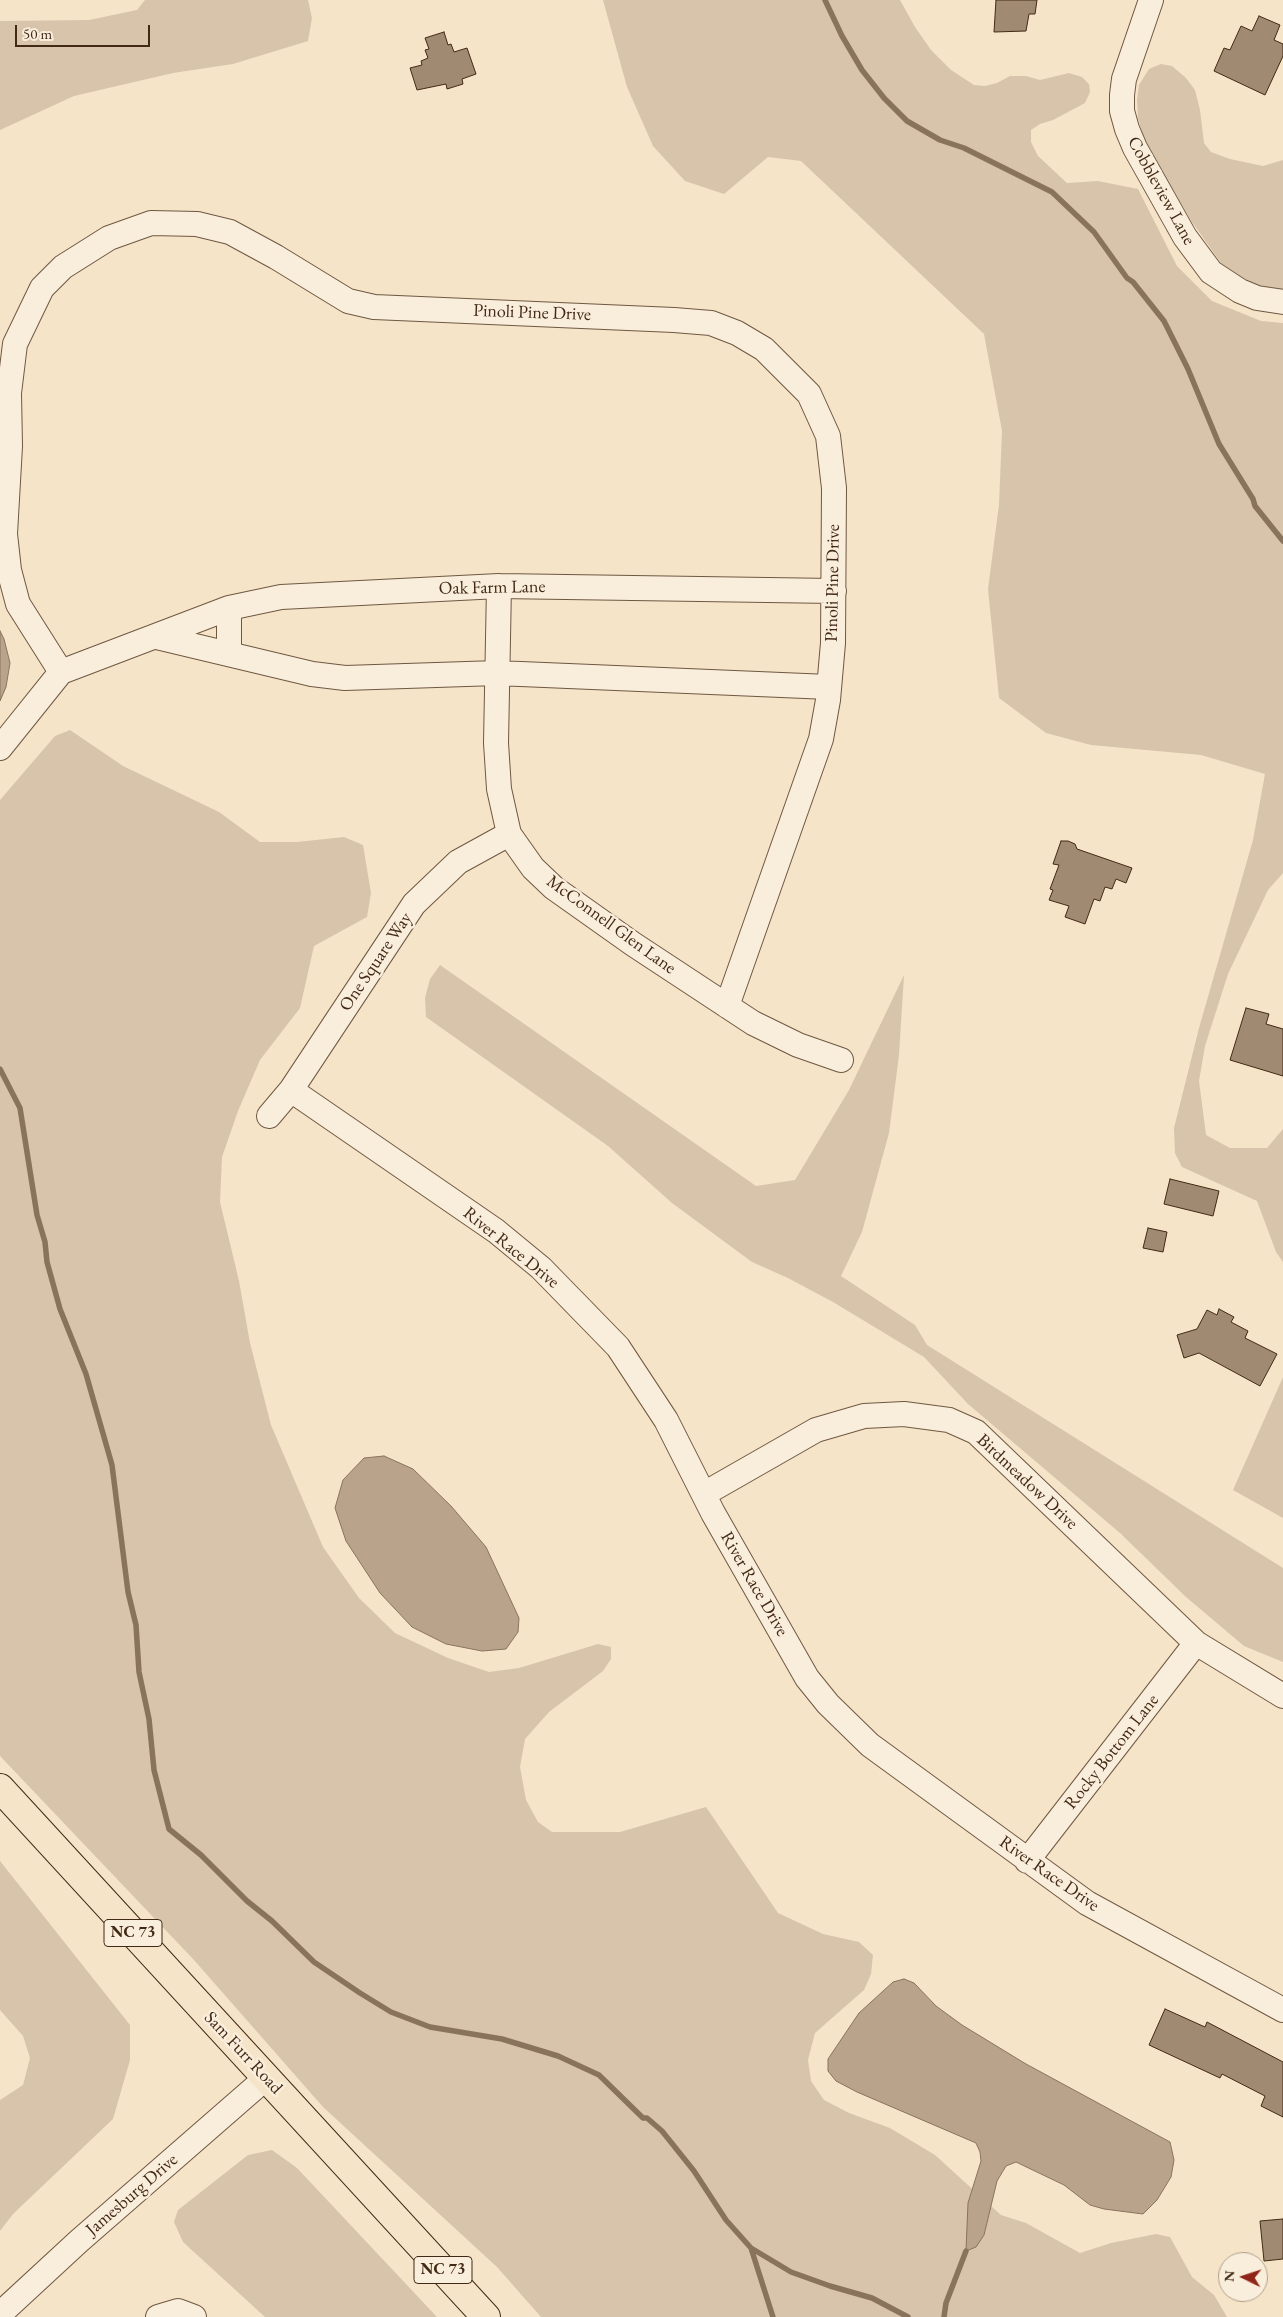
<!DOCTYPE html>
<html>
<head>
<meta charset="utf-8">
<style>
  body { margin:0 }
  #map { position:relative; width:1283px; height:2317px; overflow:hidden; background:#f6e4c8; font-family:"EB Garamond",serif }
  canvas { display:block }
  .north { position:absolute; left:1218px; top:2252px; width:50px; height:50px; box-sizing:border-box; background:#f9eddb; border:1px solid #b09f8c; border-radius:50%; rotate:274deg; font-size:14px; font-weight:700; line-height:20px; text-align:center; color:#422915 }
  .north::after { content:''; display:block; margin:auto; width:18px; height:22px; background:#8f2418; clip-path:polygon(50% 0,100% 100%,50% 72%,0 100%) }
  .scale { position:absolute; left:15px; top:25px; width:135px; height:22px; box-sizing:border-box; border:2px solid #422915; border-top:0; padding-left:6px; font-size:15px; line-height:18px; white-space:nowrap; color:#422915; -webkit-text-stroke:4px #f9eddb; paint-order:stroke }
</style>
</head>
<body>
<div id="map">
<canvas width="1283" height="2317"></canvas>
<div class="north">N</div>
<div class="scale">50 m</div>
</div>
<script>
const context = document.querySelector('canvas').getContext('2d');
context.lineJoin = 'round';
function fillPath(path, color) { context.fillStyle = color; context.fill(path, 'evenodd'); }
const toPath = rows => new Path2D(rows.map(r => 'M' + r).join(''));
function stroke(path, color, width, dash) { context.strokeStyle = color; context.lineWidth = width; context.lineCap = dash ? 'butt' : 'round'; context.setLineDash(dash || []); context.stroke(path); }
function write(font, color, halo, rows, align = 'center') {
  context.font = font + ' "EB Garamond",serif'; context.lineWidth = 5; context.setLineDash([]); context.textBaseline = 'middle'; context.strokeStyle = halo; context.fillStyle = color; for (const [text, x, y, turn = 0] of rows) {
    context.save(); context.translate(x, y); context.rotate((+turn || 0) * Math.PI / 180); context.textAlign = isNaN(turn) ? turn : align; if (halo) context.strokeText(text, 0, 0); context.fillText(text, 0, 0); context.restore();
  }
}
fillPath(toPath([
  [145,0,308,0,312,18,308,41,233,64,173,73,74,96,0,130,0,21,89,20,137,10],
  [603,0,900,0,915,27,931,50,951,70,974,85,985,86,997,83,1010,76,1026,76,1040,80,1069,73,1082,77,1089,84,1090,92,1085,103,1053,120,1040,124,1031,130,1031,142,1038,156,1067,183,1098,181,1138,189,1177,266,1212,301,1261,321,1283,323,1283,873,1268,890,1228,974,1205,1046,1199,1081,1206,1135,1230,1148,1267,1148,1283,1129,1283,1262,1276,1252,1257,1201,1182,1167,1175,1153,1174,1128,1199,1028,1253,840,1265,774,1201,755,1091,745,1046,733,999,698,988,589,999,505,1002,431,984,334,801,161,768,157,724,194,685,181,653,146,627,87],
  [1161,64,1172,66,1186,78,1195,90,1200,110,1204,143,1211,152,1230,159,1263,166,1283,160,1283,292,1259,288,1221,263,1192,222,1152,155,1143,137,1138,118,1137,100,1139,85,1149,69],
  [70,730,123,766,219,812,260,842,297,842,344,837,363,845,371,893,367,917,314,946,300,1008,260,1060,238,1111,222,1157,220,1202,239,1281,250,1343,271,1425,323,1547,359,1598,395,1633,448,1658,489,1672,519,1668,598,1644,611,1647,611,1659,603,1671,549,1712,525,1739,520,1767,526,1800,538,1822,552,1832,620,1832,706,1807,778,1913,823,1934,859,1942,873,1955,871,1974,864,1990,815,2033,808,2060,811,2081,824,2100,849,2113,890,2128,935,2155,1001,2215,1026,2223,1080,2253,1111,2243,1156,2234,1170,2237,1192,2277,1214,2295,1227,2317,541,2317,497,2267,323,2107,194,1960,0,1756,0,800,55,736],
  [440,965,756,1186,795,1180,849,1090,904,975,899,1055,889,1133,862,1232,841,1276,915,1325,927,1345,1283,1568,1283,1662,1244,1646,1186,1597,1120,1533,968,1404,924,1357,833,1302,788,1278,752,1262,672,1203,608,1146,426,1017,425,998,430,979],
  [1283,1377,1283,1518,1233,1490],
  [0,1861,130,2025,130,2060,113,2119,13,2214,0,2231,0,2100,23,2085,30,2058,23,2036,0,2010],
  [272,2150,297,2168,437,2317,265,2317,183,2242,174,2222,178,2210,248,2155]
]), '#d7c4aa');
const water = toPath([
  [0,631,4,639,10,663,6,687,0,701,0,631],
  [384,1456,413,1469,451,1506,486,1547,519,1618,518,1632,506,1649,482,1651,446,1644,412,1627,380,1593,346,1541,335,1508,343,1480,364,1458,384,1456],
  [904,1979,914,1983,936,2006,962,2025,1026,2064,1170,2142,1174,2160,1171,2177,1157,2200,1143,2214,1104,2209,1090,2205,1064,2185,1016,2162,1006,2166,997,2181,984,2235,976,2247,966,2251,968,2203,981,2161,980,2152,976,2143,857,2092,836,2081,828,2071,828,2059,859,2013,893,1982,904,1979]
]);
fillPath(water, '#b9a48b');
stroke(water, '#89735c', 1);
stroke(toPath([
  [825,0,842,36,862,70,884,98,907,121,940,140,964,148,1052,192,1094,232,1127,278,1133,282,1164,321,1188,369,1219,444,1253,499,1255,506,1283,541],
  [0,1069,20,1108,37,1215,45,1242,47,1262,60,1309,86,1374,112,1465,128,1592,136,1625,139,1672,149,1719,154,1770,169,1829,201,1855,247,1901,272,1921,314,1962,360,1993,391,2012,430,2027,502,2039,558,2056,599,2075,643,2118,647,2118,662,2131,694,2171,726,2220,751,2248,791,2272,830,2286,872,2298,908,2317],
  [751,2248,773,2317],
  [944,2317,946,2303,966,2251]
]), '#89735c', 5.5);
const building = toPath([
  [996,0,1037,0,1035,14,1029,14,1026,31,994,32,996,0],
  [1259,16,1280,25,1274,40,1283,44,1283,56,1265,95,1214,71,1224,48,1230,50,1241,26,1252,31,1259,16],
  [444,32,448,45,451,44,454,52,467,48,476,74,462,79,463,84,447,89,446,84,417,90,410,68,422,65,421,61,428,58,425,50,429,49,425,38,444,32],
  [1061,841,1068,841,1075,844,1077,849,1132,868,1126,883,1116,879,1112,889,1105,887,1100,901,1094,899,1085,924,1065,917,1069,906,1049,900,1053,890,1050,889,1059,865,1053,864,1061,841],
  [1246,1008,1269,1014,1266,1024,1283,1029,1283,1076,1230,1060,1246,1008],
  [1170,1179,1219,1191,1213,1216,1164,1204,1170,1179],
  [1148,1228,1167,1232,1163,1252,1143,1248,1148,1228],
  [1219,1309,1234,1317,1231,1322,1248,1331,1245,1338,1277,1354,1260,1386,1199,1353,1184,1358,1177,1335,1197,1329,1207,1310,1217,1315,1219,1309],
  [1165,2009,1205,2027,1207,2022,1283,2062,1283,2117,1261,2106,1265,2096,1222,2074,1220,2078,1149,2045,1165,2009],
  [1283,2219,1283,2259,1264,2261,1260,2221,1283,2219]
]);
fillPath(building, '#a08a72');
stroke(building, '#422915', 1);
const minor = toPath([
  [1151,0,1124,79,1122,95,1122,111,1127,129,1135,148,1185,237,1211,272,1240,291,1257,298,1283,302],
  [499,586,496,743,499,789,509,834,533,868,554,888,633,944,753,1023,798,1045,841,1060],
  [157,637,312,674,345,678,497,673,829,687],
  [229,654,229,608],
  [61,672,18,604,9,570,5,534,10,446,9,393,15,344,42,288,63,267,109,238,151,223,197,224,230,232,276,257,348,301,374,307,674,320,711,323,737,333,764,349,809,394,828,436,834,488,833,643,828,700,821,739,727,1006],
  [0,748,61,672,229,608,281,597,499,586,834,591],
  [291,1090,496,1231,541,1268,618,1347,666,1420,713,1513,807,1678,828,1704,870,1745,1087,1903,1283,2010],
  [269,1116,291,1090,414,904,458,862,509,834],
  [704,1494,816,1430,864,1416,904,1414,949,1420,976,1432,1196,1643,1283,1696],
  [1027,1861,1196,1643],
  [0,2314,79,2241,266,2078],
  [158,2317,178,2311,194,2317]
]);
const major = toPath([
  [0,1788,486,2317]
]);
stroke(minor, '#6f5842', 26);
stroke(major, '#422915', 30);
stroke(minor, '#f9eddb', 24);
stroke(major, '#f6e4c8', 28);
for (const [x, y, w] of [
  [133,1933,58],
  [443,2270,58]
]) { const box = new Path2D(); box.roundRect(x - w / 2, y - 13.5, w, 27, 4); context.fillStyle = '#f9eddb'; context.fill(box); stroke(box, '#422915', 1); }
write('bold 16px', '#422915', null, [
  ["NC 73",133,1933],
  ["NC 73",443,2270]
]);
write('18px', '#422915', '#f9eddb', [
  ["Cobbleview Lane",1161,191,61],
  ["Pinoli Pine Drive",532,313,2],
  ["Pinoli Pine Drive",833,583,-89],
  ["Oak Farm Lane",492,588,-1],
  ["McConnell Glen Lane",611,925,36],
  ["One Square Way",376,962,-56],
  ["River Race Drive",511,1248,39],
  ["Birdmeadow Drive",1027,1482,43],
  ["River Race Drive",754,1584,60],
  ["Rocky Bottom Lane",1112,1752,-52],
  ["River Race Drive",1049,1874,35],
  ["Sam Furr Road",243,2053,47],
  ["Jamesburg Drive",132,2195,-41]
]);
</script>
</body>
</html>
